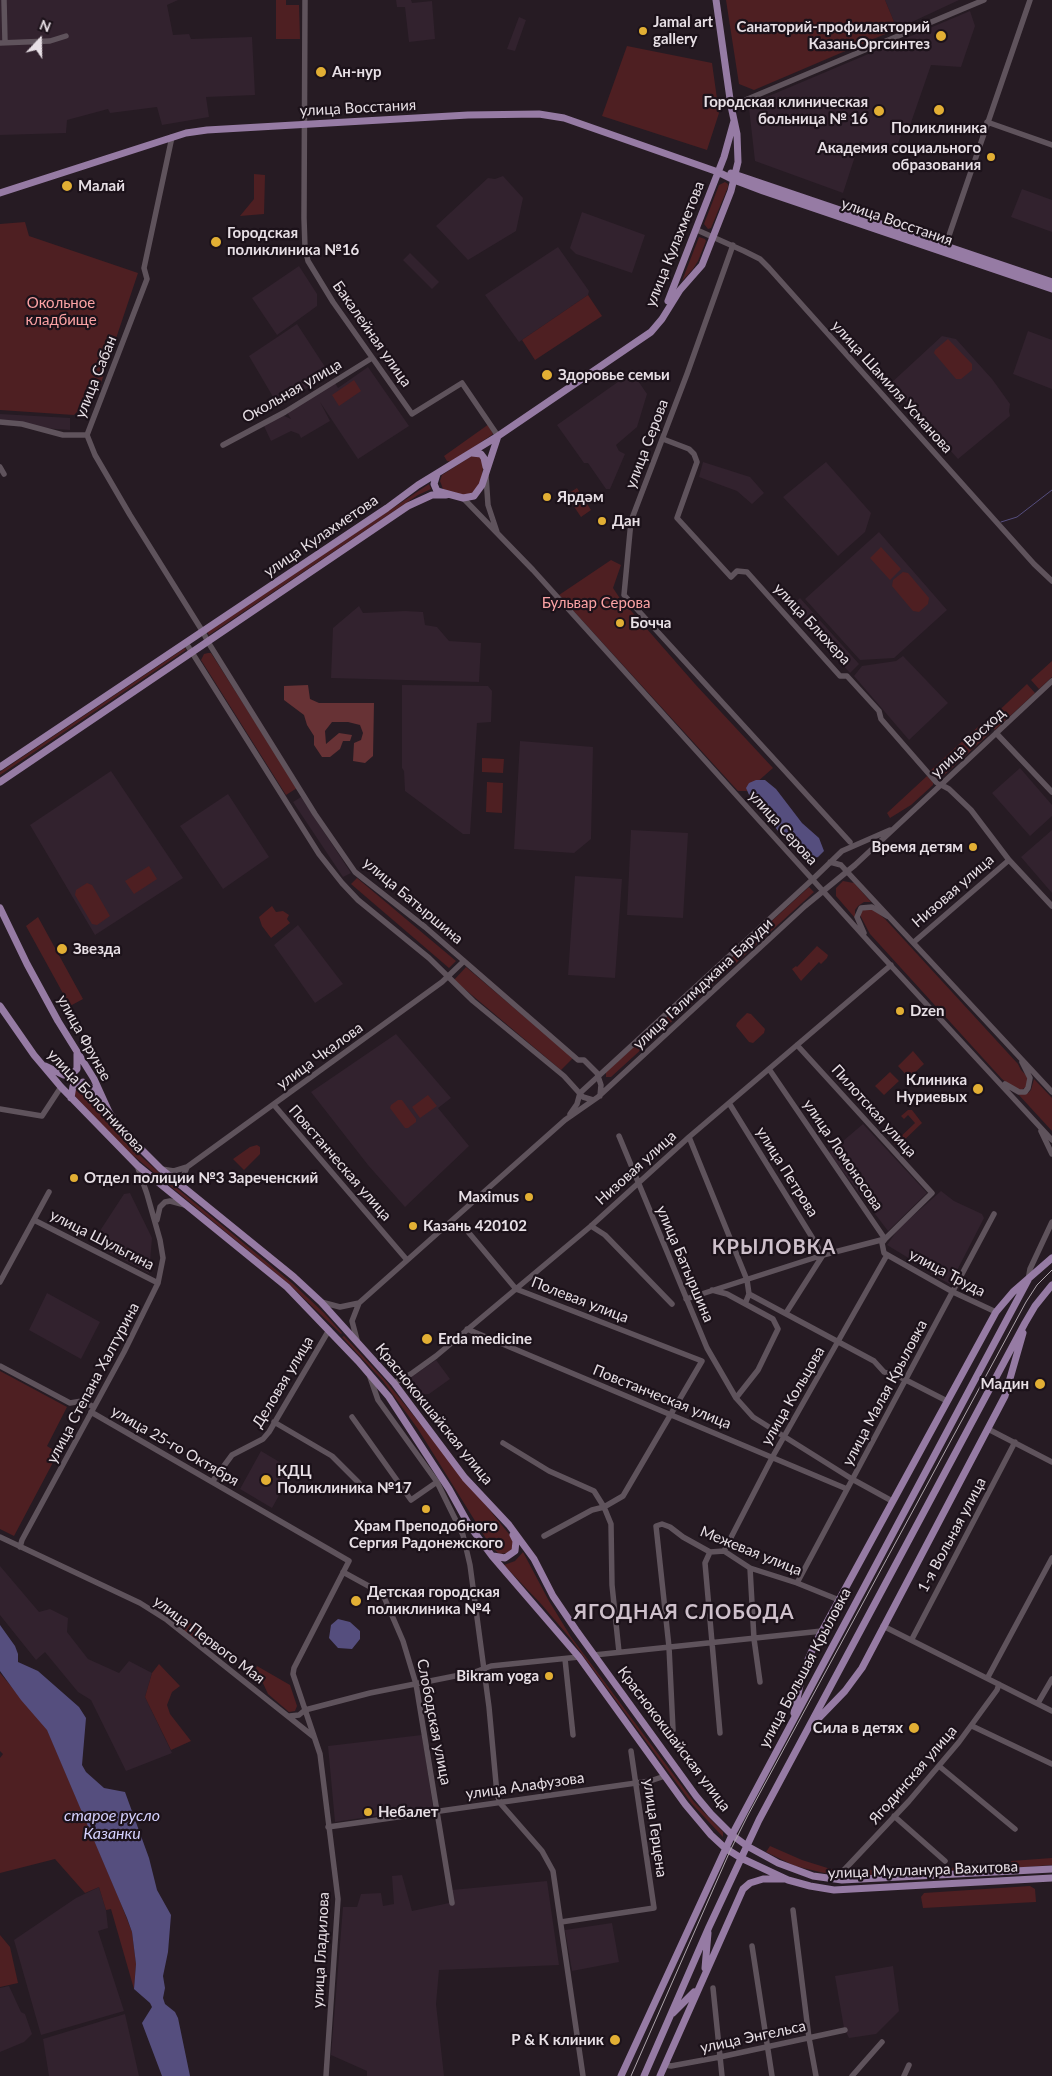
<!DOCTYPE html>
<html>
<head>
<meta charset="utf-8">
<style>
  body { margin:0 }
  #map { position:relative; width:1052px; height:2076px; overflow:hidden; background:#261b23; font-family:Lato,sans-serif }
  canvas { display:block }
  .north { position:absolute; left:15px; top:15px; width:50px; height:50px; -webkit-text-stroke:4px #1c121a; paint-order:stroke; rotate:21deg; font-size:14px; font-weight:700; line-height:20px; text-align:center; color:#e7dfe5 }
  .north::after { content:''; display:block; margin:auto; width:18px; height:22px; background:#e7dfe5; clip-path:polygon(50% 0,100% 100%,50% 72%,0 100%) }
</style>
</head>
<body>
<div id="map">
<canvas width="1052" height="2076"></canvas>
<div class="north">N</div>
</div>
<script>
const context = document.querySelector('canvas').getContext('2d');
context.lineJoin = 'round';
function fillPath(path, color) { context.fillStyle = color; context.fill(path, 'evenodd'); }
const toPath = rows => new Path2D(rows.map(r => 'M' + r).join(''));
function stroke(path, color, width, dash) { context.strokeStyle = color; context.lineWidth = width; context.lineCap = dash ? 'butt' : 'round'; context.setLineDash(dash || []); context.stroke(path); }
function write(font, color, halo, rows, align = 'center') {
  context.font = font + ' Lato,sans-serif'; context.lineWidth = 4.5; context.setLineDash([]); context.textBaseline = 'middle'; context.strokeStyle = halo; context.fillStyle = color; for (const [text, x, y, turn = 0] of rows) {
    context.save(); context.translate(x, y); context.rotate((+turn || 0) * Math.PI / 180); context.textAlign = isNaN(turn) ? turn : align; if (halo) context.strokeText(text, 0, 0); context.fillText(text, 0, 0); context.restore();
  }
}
fillPath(toPath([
  [0,0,178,0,167,5,173,35,189,34,191,39,252,37,255,95,206,97,209,117,162,125,157,107,110,113,108,109,67,120,66,133,0,135],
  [396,0,411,0,412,3,432,1,435,39,409,42,405,7,397,7],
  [885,0,959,0,897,29],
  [970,11,975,26,961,67,931,65,907,134,902,132,895,153,860,141,843,193,755,161,749,108,750,104],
  [519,17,526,20,515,51,507,49],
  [503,176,523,198,516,231,468,260,436,226,488,178,495,179],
  [1022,189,1052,200,1052,232,1011,217],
  [582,212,645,235,632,273,576,254,570,248],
  [558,247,589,291,588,295,519,342,485,295],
  [410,253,439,282,432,289,403,260],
  [299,266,317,294,317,306,277,335,252,298],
  [297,324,329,373,279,407,249,356],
  [1028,331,1052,340,1052,389,1013,374],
  [942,336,956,339,992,379,1010,404,1009,411,1010,416,958,459,890,384],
  [368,367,409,426,358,459,320,402,330,421,301,438,299,434,291,431,271,441,264,426,282,415,291,419,285,409,333,379,338,388],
  [632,372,647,394,637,427,616,445,619,451,625,454,610,489,606,489,588,463,584,463,557,425],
  [0,414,70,418,70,430,0,425],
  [703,462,750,477,764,493,752,504,737,491,699,477],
  [826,462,871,513,865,532,838,556,783,497],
  [879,532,947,610,894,658,860,660,805,599],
  [800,598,859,664,850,673,790,607],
  [359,606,363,613,405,611,423,612,425,625,437,627,449,641,481,643,479,682,331,678,333,628],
  [903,656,948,703,909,740,854,676,862,666,896,661],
  [402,685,488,686,492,691,491,722,477,723,470,834,463,834,405,791,404,771,402,768],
  [520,741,593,747,591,839,574,853,514,849],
  [1020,768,1052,805,1052,816,1030,836,992,793],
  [111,771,183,878,95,935,30,825],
  [228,794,269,857,223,889,180,826],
  [301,797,351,873,343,877,293,802],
  [631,830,688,833,683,918,627,915],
  [1052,830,1052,893,1021,857],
  [575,876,622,879,615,978,568,975],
  [298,925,343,984,315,1003,274,945],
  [396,1034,451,1098,438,1108,469,1146,405,1207,368,1165,311,1092],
  [863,1124,927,1193,888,1231,829,1153],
  [941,1191,954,1201,982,1214,984,1218,950,1284,931,1274,935,1267,926,1263,920,1265,887,1245,898,1229],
  [130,1193,152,1238,149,1273,92,1243,124,1194],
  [47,1293,100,1322,81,1359,29,1330],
  [436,1360,450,1379,429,1394,421,1394,410,1378],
  [261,1451,293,1470,272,1508,240,1489],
  [0,1566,39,1612,50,1609,68,1618,67,1632,88,1659,119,1673,129,1661,152,1673,145,1697,172,1753,126,1771,91,1700,78,1692,45,1652,36,1660,0,1615],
  [422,1735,433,1807,335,1822,328,1746],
  [402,1875,412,1911,449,1903,452,1890,547,1881,559,1965,439,1970,436,2004,444,2076,367,2076,367,2071,331,2055,343,1907,357,1907,361,1894,381,1893,383,1906,394,1904,392,1876],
  [99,1887,106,1910,108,1928,98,1931,124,2011,41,2035,14,1940,76,1898],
  [612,1923,619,1962,572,1971,565,1930],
  [893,1966,899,2011,876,2034,849,2038,844,2028,835,1976],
  [9,1986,21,2012,25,2014,32,2034,24,2042,0,2052,0,1988],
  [125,2014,139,2076,49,2076,43,2039]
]), '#32222e');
fillPath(toPath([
  [276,0,286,0,286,5,299,5,300,39,276,39],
  [726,0,885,0,897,29,754,90,739,84],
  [627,46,712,63,719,113,707,150,602,116],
  [254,174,265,175,264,214,240,216,254,199],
  [725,182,728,184,728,187,711,228,708,229,704,224,719,185],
  [25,222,29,236,138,273,99,389,74,415,0,410,0,224],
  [699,237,705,239,706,241,698,261,693,269,682,281],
  [588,295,602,316,535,360,522,340],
  [948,339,972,364,972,370,961,379,956,379,934,353,935,350],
  [354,380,361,391,339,406,332,395],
  [489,424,493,434,452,462,447,461,444,456],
  [473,455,481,456,483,468,481,481,473,494,466,496,443,489,440,481,442,475],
  [429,484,431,489,418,495,209,635,207,632],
  [577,488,591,510,581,517,571,502,569,493],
  [881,547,901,569,890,580,870,558],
  [611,560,621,565,613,588,619,597,695,684,773,768,747,791,738,791,559,595],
  [903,572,908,573,929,598,928,604,919,612,913,611,892,586,893,580],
  [185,648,186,650,0,775,0,772],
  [208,653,211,653,297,788,286,795,201,660,204,654],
  [1052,661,1052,677,1039,689,1031,680],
  [1027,684,1035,693,995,730,987,722],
  [981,724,989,730,989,734,941,778,935,778,930,771],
  [482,758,504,759,503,773,482,772],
  [927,776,933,782,933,785,911,805,890,818,887,813],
  [487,782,503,783,502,813,486,812],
  [149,866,157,879,134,894,125,881],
  [357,878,456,961,449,968,351,884],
  [843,881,854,883,871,902,864,902,858,906,855,910,855,918,836,896,836,888],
  [87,883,92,885,110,916,97,925,92,924,75,895,76,890],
  [809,887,814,892,611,1077,606,1077,606,1072],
  [272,906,276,912,283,911,289,915,287,919,290,923,271,938,262,926,259,917],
  [873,909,885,919,1018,1064,1021,1070,1028,1077,1026,1087,1021,1090,1014,1088,1002,1079,870,934,860,915,862,910],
  [38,917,83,999,70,1006,26,926],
  [817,946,828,955,827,958,821,964,819,962,801,981,792,969,796,966,797,967],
  [466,967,573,1058,561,1070,454,980],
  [747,1013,751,1014,765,1029,764,1033,753,1043,749,1042,736,1026,737,1023],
  [913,1051,924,1064,909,1078,898,1066],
  [890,1072,899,1081,884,1095,875,1086],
  [1034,1079,1052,1098,1052,1131,1018,1094,1028,1093,1031,1090],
  [81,1085,84,1087,104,1116,126,1143,173,1185,292,1283,324,1313,342,1333,341,1334,290,1285,124,1148,74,1095,76,1086],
  [428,1095,437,1106,420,1118,412,1107],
  [398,1100,402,1100,416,1119,416,1122,408,1128,405,1128,390,1108,391,1105],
  [908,1110,912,1110,922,1123,898,1146,894,1143,915,1123,908,1115,904,1119,901,1116],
  [257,1145,260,1147,260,1154,244,1170,233,1159,250,1147],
  [344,1336,385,1380,509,1534,514,1543,513,1549,508,1553,499,1554,490,1545,418,1429,383,1381,342,1337],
  [0,1371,67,1407,47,1446,58,1453,14,1536,0,1529],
  [523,1552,549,1601,571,1637,694,1802,723,1832,723,1837,692,1804,570,1638,542,1605,504,1565,515,1561],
  [174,1614,209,1634,206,1639,201,1641,196,1640,171,1621],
  [159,1664,180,1686,172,1692,167,1705,170,1714,191,1741,171,1750,145,1697,152,1673],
  [257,1666,290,1685,297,1706,295,1711,289,1712,268,1694,256,1668],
  [0,1673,47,1729,118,1896,132,1932,136,1964,134,1989,111,1909,106,1910,99,1887,85,1893,55,1859,0,1873,0,1758,3,1754,0,1751],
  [770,1846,802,1860,837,1871,824,1873,795,1866,766,1852],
  [1052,1858,1052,1865,1012,1868,1011,1861],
  [925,1867,939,1869,960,1867,960,1870,882,1876,852,1876,849,1871],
  [1030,1886,1035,1889,1036,1902,923,1908,921,1897,924,1893],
  [0,1935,10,1947,18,1983,0,1987]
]), '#4e1f22');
fillPath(toPath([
  [308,685,310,699,319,703,374,703,373,756,365,763,353,761,354,743,361,740,363,733,360,725,348,722,332,722,325,731,326,744,339,733,352,735,350,741,343,741,340,749,330,757,322,757,314,745,314,736,307,725,304,715,284,700,284,686]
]), '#673235');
fillPath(toPath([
  [756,780,765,780,776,789,802,823,819,838,824,851,818,857,811,859,804,857,788,843,750,797,746,788,749,783],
  [338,1619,350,1622,360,1631,360,1639,352,1649,338,1648,329,1638,331,1625],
  [0,1625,15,1646,18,1654,18,1662,38,1671,79,1707,86,1718,82,1765,86,1772,104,1788,125,1792,149,1858,157,1890,171,1915,168,1952,163,1976,165,1988,163,1998,165,2004,175,2012,178,2018,190,2076,162,2076,142,2023,152,2007,150,2003,134,1989,136,1964,132,1932,127,1918,47,1730,21,1700,0,1671]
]), '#554e7e');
stroke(toPath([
  [1001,522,1017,517,1052,490]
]), '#554e7e', 1);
stroke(toPath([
  [4,0,5,42],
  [305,0,304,218,305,248,308,261,333,302,412,414,462,383,498,436],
  [0,43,50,41,66,36],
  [731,106,984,0],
  [987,122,1052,145],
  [172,137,144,268,147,279,87,435,95,455,130,515,203,632,208,642,315,814,355,872,425,927,578,1060,584,1060,597,1073,601,1085,600,1096],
  [697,230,744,251,760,259,769,268,1034,564,1052,581],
  [733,245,687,374,631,521,624,595,850,842],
  [944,250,1030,0],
  [0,422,22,424,63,435,87,435],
  [663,439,689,449,694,454,697,462,677,518,731,577,737,571,747,572,840,676,847,676,879,711,881,719,936,782,949,789,971,810,1009,860,1052,906],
  [223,445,285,412,372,358],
  [0,467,4,474],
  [486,476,488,505,497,532],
  [463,498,533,570,869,942,1052,1140],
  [186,643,319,854,342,883,358,900,429,958,473,1001,564,1076,583,1097,593,1100],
  [996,733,1052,792],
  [830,862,841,865,852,877,1052,1092],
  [864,933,857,917,861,908,872,907,887,916],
  [914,942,1009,860],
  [769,1069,885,1239,882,1243,884,1253,953,1292,996,1312],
  [1005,1084,1019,1092,1025,1092,1028,1088,1030,1078,1022,1062],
  [729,1103,823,1255,786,1313],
  [274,1105,407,1260],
  [0,1109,42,1116,61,1087],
  [570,1114,577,1104,580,1093,813,879,842,851,890,830],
  [1041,1131,1052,1154],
  [619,1136,707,1348,736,1398,753,1417,852,1479,892,1501],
  [689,1137,747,1280,749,1294,745,1304],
  [161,1169,174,1171,187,1167,442,982,464,961],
  [184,1187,182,1180,187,1167],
  [34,1220,158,1283],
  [157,1220,160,1207,165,1202,170,1201,185,1205],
  [591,1226,605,1235,672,1304],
  [469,1233,516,1289,702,1361,623,1496,604,1507,592,1510,544,1536],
  [1028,1280,1030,1269,1052,1222],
  [0,1282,49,1192],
  [712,1290,727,1294,773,1319,778,1329,758,1370,736,1398],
  [749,1294,874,1361,884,1372,900,1377,947,1401],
  [686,1299,823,1255,885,1239,932,1193,797,1045],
  [321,1302,340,1307,359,1303],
  [467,1329,847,1489],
  [357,1340,352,1321,359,1303,565,1120,598,1097,805,906,855,865,1052,681],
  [0,1366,70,1403,82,1401,94,1407],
  [370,1377,378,1400,437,1482,463,1535,470,1565,489,1707,497,1794,500,1803,542,1851,553,1871,583,2076],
  [394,1383,411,1374,436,1356,591,1226,689,1137,891,965],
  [91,1412,349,1561,294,1668,293,1674,320,1754,338,1899,326,2076],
  [352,1417,411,1500,437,1482],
  [274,1422,332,1456,359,1483],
  [988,1429,1052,1462],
  [503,1443,549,1471,594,1491,604,1507,611,1524,612,1585,619,1652],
  [212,1482,232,1455,263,1439,269,1432,329,1330],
  [0,1537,140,1603,167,1620,314,1737],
  [20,1547,22,1540,124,1352,158,1283,163,1258,160,1240,147,1194,137,1165],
  [724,1551,773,1456,887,1255],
  [710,1552,705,1563,720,1733],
  [750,1568,754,1639,760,1682],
  [343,1572,374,1589,384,1597,403,1641,416,1684,452,1903],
  [797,1583,994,1214],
  [883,1626,1052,1711],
  [912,1639,1015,1442],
  [594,1655,822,1631],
  [565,1659,573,1735],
  [988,1677,1052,1558],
  [1038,1703,1052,1679],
  [290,1716,299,1715,305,1710,370,1693,475,1672,491,1666,579,1657],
  [972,1726,1052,1764],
  [673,1730,669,1647,656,1526,662,1524,670,1527,683,1537,710,1552,724,1551,750,1568,797,1583,839,1600],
  [939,1766,1015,1829],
  [894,1816,945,1861],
  [328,1827,650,1781,665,1776],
  [842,1880,844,1870,909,1801,959,1742,997,1690,999,1684],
  [793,1910,809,2038,816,2076],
  [561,1922,654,1908,631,1751],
  [752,1946,772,2076],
  [713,1988,722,2076],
  [665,2065,671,2066,720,2057,845,2030],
  [852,2076,882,2042],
  [904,2076,909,2065]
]), '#5f535c', 5.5);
stroke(toPath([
  [731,173,1052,282],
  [0,193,186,133,207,130,468,115,539,114,564,118,718,172,734,180,763,191,1052,289],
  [668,301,724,157,734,121],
  [472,453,481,454,484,458,486,467],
  [437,474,434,484,437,491,463,498,474,496,482,485,498,436],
  [0,767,387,508,418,485,498,436,651,332,662,319,680,290,702,265,731,191,738,162,737,134,731,106,716,0],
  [0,782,408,506,432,495,446,495],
  [0,908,27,964,58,1021,94,1079,109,1112,122,1130,161,1169,294,1277,321,1302,394,1383,465,1478,509,1525,534,1559,553,1596,576,1630,696,1796,711,1814,732,1835,747,1846,778,1863,813,1876,842,1880,1052,1869],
  [0,1006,34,1055,61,1087,137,1165,287,1287,358,1361,389,1397,449,1489,469,1525,492,1556,579,1657,685,1804,711,1835,725,1848,741,1858,788,1880,810,1886,834,1890,1052,1878],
  [45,1066,64,1075,72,1074,77,1069,77,1054],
  [71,1098,73,1086,83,1082,98,1094],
  [493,1556,505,1558,515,1551,516,1541,513,1535],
  [794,1713,803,1671,815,1644,996,1312,1013,1292,1052,1258],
  [816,1721,845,1691,862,1668,1005,1396,1023,1333],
  [705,1968,708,1933],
  [673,2013,694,1992],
  [621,2076,732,1835,1028,1280],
  [644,2076,709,1927,759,1820,1025,1323,1035,1306,1052,1285],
  [660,2076,743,1889,750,1883,763,1879,783,1879]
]), '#967ba4', 7);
stroke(toPath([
  [631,2076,730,1851,748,1815,1026,1302,1037,1285,1052,1270]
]), '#aea5ac', 1);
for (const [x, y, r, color] of [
  [643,31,5,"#e2af34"],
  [941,36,6,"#e2af34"],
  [321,72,6,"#e2af34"],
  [939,110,6,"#e2af34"],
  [879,111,6,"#e2af34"],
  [991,157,5,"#e2af34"],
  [67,186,6,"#e2af34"],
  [216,242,6,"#e2af34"],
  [547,375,6,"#e2af34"],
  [547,497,5,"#e2af34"],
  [602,521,5,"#e2af34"],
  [620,623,5,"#e2af34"],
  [973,847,5,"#e2af34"],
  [62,949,6,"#e2af34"],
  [900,1011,5,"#e2af34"],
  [978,1089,6,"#e2af34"],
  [74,1178,5,"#e2af34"],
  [529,1197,5,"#e2af34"],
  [413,1226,5,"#e2af34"],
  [427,1339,6,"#e2af34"],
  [1040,1384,6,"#e2af34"],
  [266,1480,6,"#e2af34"],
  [426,1509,5,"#e2af34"],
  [356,1601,6,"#e2af34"],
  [549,1676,5,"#e2af34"],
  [914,1728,6,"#e2af34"],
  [368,1812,5,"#e2af34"],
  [615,2040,6,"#e2af34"]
]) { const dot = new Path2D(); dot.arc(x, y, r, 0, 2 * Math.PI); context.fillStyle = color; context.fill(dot); stroke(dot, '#1c121a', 2); }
write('bold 15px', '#e7dfe5', '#1c121a', [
  ["Jamal art",653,22],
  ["gallery",653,39],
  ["Санаторий-профилакторий",930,27,"right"],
  ["КазаньОргсинтез",930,44,"right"],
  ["Ан-нур",332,72],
  ["Городская клиническая",868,102,"right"],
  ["больница № 16",868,119,"right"],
  ["Поликлиника",939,128,"center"],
  ["Академия социального",981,148,"right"],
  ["образования",981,165,"right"],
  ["Малай",78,186],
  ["Городская",227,233],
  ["поликлиника №16",227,250],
  ["Здоровье семьи",558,375],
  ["Ярдәм",557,497],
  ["Дан",612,521],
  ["Бочча",630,623],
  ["Время детям",963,847,"right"],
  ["Звезда",73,949],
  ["Dzen",910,1011],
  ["Клиника",967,1080,"right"],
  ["Нуриевых",967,1097,"right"],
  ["Отдел полиции №3 Зареченский",84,1178],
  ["Maximus",519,1197,"right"],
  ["Казань 420102",423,1226],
  ["Erda medicine",438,1339],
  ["Мадин",1029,1384,"right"],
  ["КДЦ",277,1471],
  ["Поликлиника №17",277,1488],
  ["Храм Преподобного",426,1526,"center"],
  ["Сергия Радонежского",426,1543,"center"],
  ["Детская городская",367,1592],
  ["поликлиника №4",367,1609],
  ["Bikram yoga",539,1676,"right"],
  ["Сила в детях",903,1728,"right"],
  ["Небалет",378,1812],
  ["Р & К клиник",604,2040,"right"]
], 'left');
write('15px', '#e7dfe5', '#1c121a', [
  ["улица Восстания",358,108,-3],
  ["улица Восстания",897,222,19],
  ["улица Кулахметова",675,244,-68],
  ["Бакалейная улица",372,334,55],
  ["улица Сабан",96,377,-68],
  ["улица Шамиля Усманова",892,387,48],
  ["Окольная улица",292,391,-30],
  ["улица Серова",647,444,-69],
  ["улица Кулахметова",321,536,-34],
  ["улица Блюхера",812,624,47],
  ["улица Восход",968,743,-43],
  ["улица Серова",783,828,48],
  ["Низовая улица",953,891,-41],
  ["улица Батыршина",413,901,40],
  ["улица Галимджана Баруди",703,984,-43],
  ["улица Фрунзе",84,1038,61],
  ["улица Чкалова",320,1056,-36],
  ["улица Болотникова",96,1101,47],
  ["Пилотская улица",874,1111,48],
  ["улица Ломоносова",843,1155,56],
  ["Повстанческая улица",340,1163,49],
  ["Низовая улица",636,1168,-42],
  ["улица Петрова",787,1172,58],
  ["улица Шульгина",102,1240,27],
  ["улица Батыршина",685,1264,67],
  ["улица Труда",947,1273,28],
  ["Полевая улица",580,1300,21],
  ["Деловая улица",283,1382,-59],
  ["улица Степана Халтурина",93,1383,-62],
  ["улица Малая Крыловка",885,1393,-62],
  ["улица Кольцова",793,1396,-60],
  ["Повстанческая улица",662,1397,22],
  ["Краснококшайская улица",434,1414,51],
  ["улица 25-го Октября",175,1446,30],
  ["1-я Вольная улица",952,1535,-62],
  ["Межевая улица",751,1551,22],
  ["улица Первого Мая",209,1640,37],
  ["улица Большая Крыловка",805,1668,-62],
  ["Слободская улица",434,1722,79],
  ["Краснококшайская улица",674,1739,53],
  ["Ягодинская улица",913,1775,-49],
  ["улица Алафузова",525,1786,-8],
  ["улица Герцена",655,1828,82],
  ["улица Мулланура Вахитова",923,1870,-2],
  ["улица Гладилова",321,1950,-87],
  ["улица Энгельса",753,2037,-12]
]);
write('15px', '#fba2a4', '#1c121a', [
  ["Окольное",61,303],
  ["кладбище",61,320],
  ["Бульвар Серова",596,603]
]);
write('italic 16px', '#d5d1ff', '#1c121a', [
  ["старое русло",112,1816],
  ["Казанки",112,1834]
]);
context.letterSpacing = '1px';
write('bold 20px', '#cec0cb', '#1c121a', [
  ["КРЫЛОВКА",774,1248],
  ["ЯГОДНАЯ СЛОБОДА",684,1613]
]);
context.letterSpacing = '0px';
</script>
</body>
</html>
